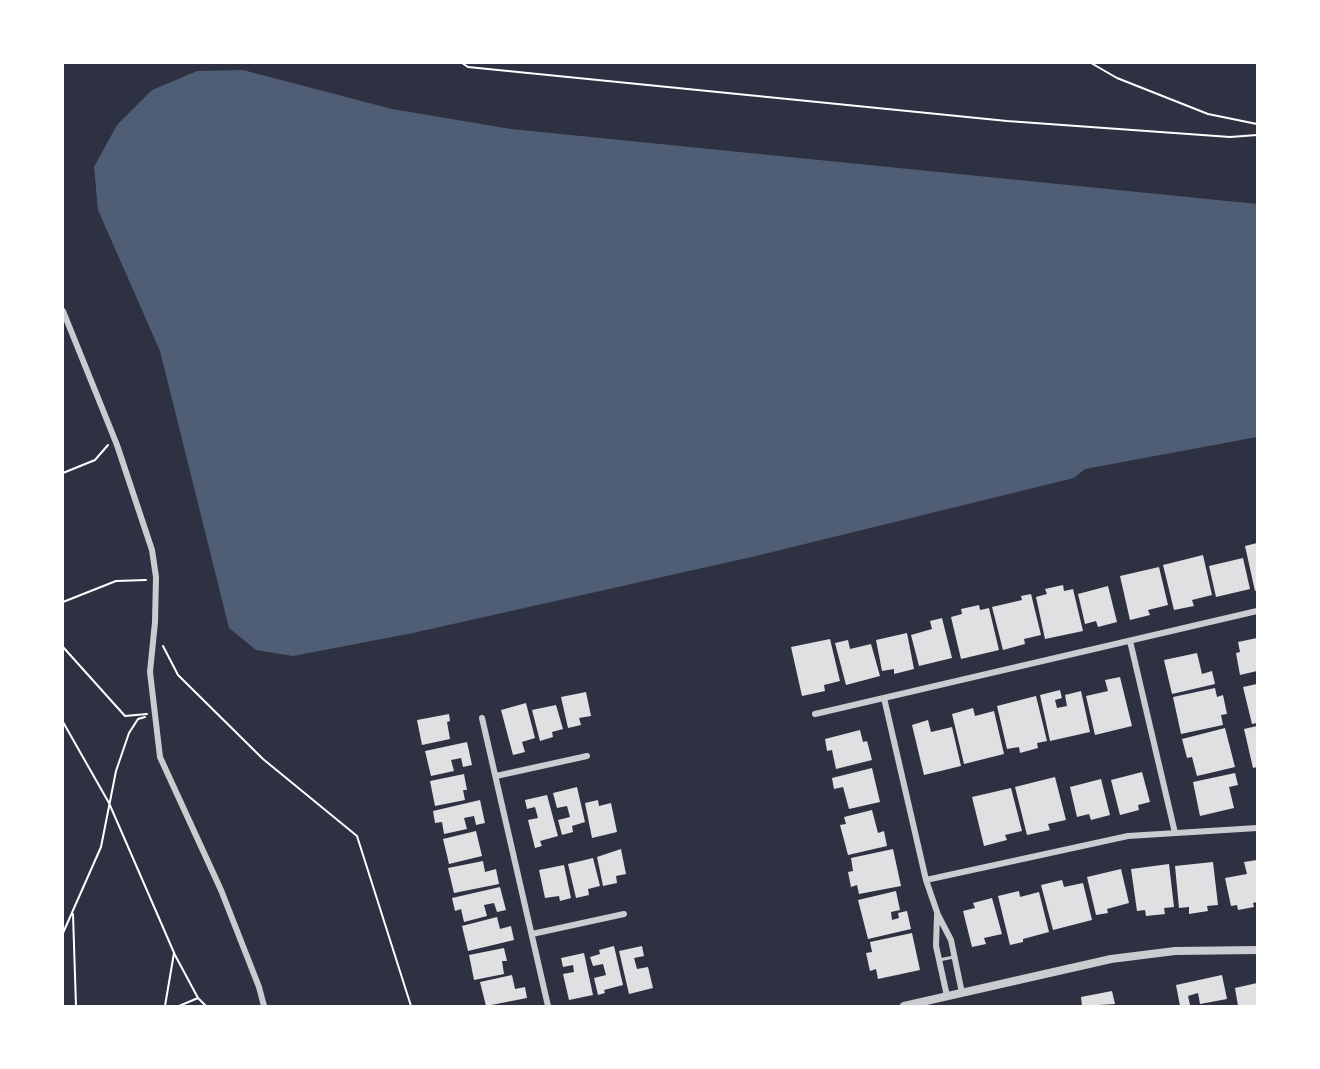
<!DOCTYPE html>
<html>
<head>
<meta charset="utf-8">
<style>
  body { margin:0 }
  #map { position:relative; width:1320px; height:1069px; overflow:hidden; background:#2d3142; font-family:Jost,sans-serif }
  canvas { display:block }
  .frame { position:absolute; inset:0; border:64px solid #fff; pointer-events:none }
</style>
</head>
<body>
<div id="map">
<canvas width="1320" height="1069"></canvas>
<div class="frame"></div>
</div>
<script>
const context = document.querySelector('canvas').getContext('2d');
context.lineJoin = 'round';
function fillPath(path, color) { context.fillStyle = color; context.fill(path, 'evenodd'); }
const toPath = rows => new Path2D(rows.map(r => 'M' + r).join(''));
function stroke(path, color, width, dash) { context.strokeStyle = color; context.lineWidth = width; context.lineCap = dash ? 'butt' : 'round'; context.setLineDash(dash || []); context.stroke(path); }
fillPath(toPath([
  [243,70,392,109,511,129,1257,204,1257,437,1085,469,1074,478,756,556,413,633,293,656,256,650,229,628,160,351,98,210,94,167,117,125,152,90,197,71]
]), '#4f5d75');
fillPath(toPath([
  [1257,543,1257,590,1255,591,1245,546],
  [1203,555,1212,595,1192,600,1194,606,1174,610,1163,565],
  [1243,558,1250,589,1216,597,1209,566],
  [1159,567,1168,605,1148,610,1150,615,1130,620,1120,576],
  [1063,585,1064,591,1073,589,1083,631,1045,639,1036,597,1047,594,1045,589],
  [1108,586,1117,622,1098,627,1096,621,1085,624,1078,594],
  [1031,594,1041,635,1024,639,1025,644,1003,650,992,607,1022,600,1021,596],
  [979,605,980,610,989,608,999,650,961,659,951,617,962,614,961,609],
  [942,618,952,658,919,666,911,635,932,629,930,621],
  [907,633,914,669,894,674,894,669,882,671,876,640],
  [1257,638,1257,671,1240,675,1236,653,1240,652,1238,642],
  [830,639,840,681,824,685,825,691,802,696,791,647],
  [848,640,850,649,871,644,880,676,846,685,835,643],
  [1197,653,1202,674,1212,671,1215,684,1172,694,1164,660],
  [1120,677,1132,726,1095,735,1086,696,1108,691,1105,680],
  [1257,684,1257,723,1252,724,1243,687],
  [1215,688,1217,697,1223,695,1227,714,1221,715,1223,725,1181,734,1173,697],
  [1060,690,1062,698,1055,700,1057,708,1067,706,1065,695,1081,691,1090,732,1050,741,1040,695],
  [586,692,591,716,579,718,581,725,568,728,561,697],
  [1036,696,1047,741,1037,743,1038,748,1020,753,1019,747,1007,749,997,706],
  [526,703,535,738,522,742,525,752,513,755,501,710],
  [556,705,563,729,552,732,553,737,540,741,532,710],
  [973,708,975,716,994,711,1004,754,964,764,952,714],
  [449,714,450,721,447,722,450,739,422,745,417,720],
  [928,720,931,732,952,727,961,766,924,775,912,725],
  [1257,726,1257,767,1253,768,1244,729],
  [1225,728,1235,767,1197,776,1192,757,1187,758,1182,739],
  [860,730,863,742,867,741,872,760,836,769,832,750,827,751,825,739],
  [467,742,472,765,463,767,461,758,451,760,454,771,431,776,425,751],
  [872,768,880,802,849,809,843,787,834,789,832,778],
  [1142,772,1150,802,1138,805,1139,810,1120,815,1111,780],
  [1235,773,1238,785,1229,787,1234,808,1200,816,1193,782],
  [464,774,467,790,463,790,465,800,435,806,430,781],
  [1055,777,1066,820,1048,824,1050,830,1027,835,1015,787],
  [1101,779,1110,815,1091,820,1089,814,1077,817,1070,787],
  [577,787,585,822,572,826,573,832,562,835,558,820,570,817,567,806,557,808,553,793],
  [1011,788,1022,831,1005,835,1007,840,984,846,972,797],
  [547,795,558,836,540,841,542,846,535,848,528,820,538,818,535,807,527,809,525,800],
  [480,800,485,823,476,825,474,816,464,818,467,829,444,834,442,822,435,823,433,811],
  [598,800,599,806,611,803,617,832,592,838,585,803],
  [872,810,878,833,884,831,887,846,848,855,840,825,846,824,844,817],
  [476,831,482,856,449,864,443,839],
  [621,849,626,874,616,876,617,883,603,886,597,857],
  [893,849,901,886,859,894,857,885,851,887,848,872,853,871,851,858],
  [593,858,600,886,588,889,589,895,576,898,568,864],
  [1257,860,1257,902,1253,903,1254,907,1238,910,1237,905,1231,906,1225,878,1247,874,1244,862],
  [483,861,485,872,496,869,499,884,454,893,448,868],
  [1213,862,1218,905,1207,906,1208,911,1189,914,1189,907,1179,908,1175,866],
  [1169,864,1174,907,1164,908,1165,914,1146,916,1145,910,1137,911,1131,869],
  [564,865,571,898,560,901,559,896,545,898,539,870],
  [1121,869,1129,903,1107,909,1108,913,1096,915,1087,877],
  [1062,880,1064,887,1083,883,1092,920,1053,930,1041,885],
  [500,887,506,910,497,912,494,903,484,905,487,916,464,922,461,909,455,911,452,898],
  [896,891,900,910,891,912,892,920,899,918,898,913,907,911,911,929,868,939,858,900],
  [1019,891,1020,897,1039,892,1049,932,1023,939,1023,942,1010,945,998,896],
  [992,898,1002,934,984,938,986,944,972,947,963,911,975,908,973,903],
  [497,917,500,929,511,926,514,940,468,951,462,926],
  [912,933,920,970,878,979,876,969,870,971,866,953,872,952,870,942],
  [614,946,623,985,604,990,605,993,598,995,594,978,606,975,603,964,593,966,590,957,600,954,599,950],
  [642,946,644,956,634,958,637,969,648,967,653,988,629,994,619,951],
  [504,948,507,961,502,961,504,974,474,980,469,955],
  [584,953,593,995,569,1000,563,974,574,972,573,965,563,967,561,958],
  [512,975,515,989,525,987,527,998,486,1006,480,982],
  [1222,975,1227,999,1200,1004,1198,993,1188,996,1190,1005,1180,1006,1176,985],
  [1257,983,1257,1006,1238,1006,1235,988],
  [1112,991,1115,1004,1082,1006,1081,997]
]), '#e0e0e3');
stroke(toPath([
  [462,63,468,67,1007,121,1230,137,1257,135],
  [1091,63,1117,78,1208,114,1257,124],
  [63,473,95,460,108,445],
  [63,602,116,581,146,580],
  [163,646,178,675,263,759,357,836,411,1006],
  [63,647,125,716,147,714],
  [63,722,109,803,175,955,198,998],
  [73,914,76,1006],
  [63,933,101,847,116,771,129,733,138,719,145,717],
  [165,1006,174,953],
  [179,1006,198,998,206,1006]
]), '#fff', 2);
stroke(toPath([
  [939,960,954,957]
]), '#caccd0', 3);
stroke(toPath([
  [63,311,117,445,152,550,156,577,155,622,150,672,160,757,221,890,259,987,264,1006],
  [1130,641,1175,833],
  [884,698,926,880,938,915,951,940,962,993],
  [815,714,1257,611],
  [482,718,548,1006],
  [496,776,587,756],
  [926,880,1128,836,1257,828],
  [937,915,936,946,947,996],
  [532,934,624,914]
]), '#caccd0', 6);
stroke(toPath([
  [904,1006,1111,959,1175,951,1257,950]
]), '#caccd0', 8);
</script>
</body>
</html>
